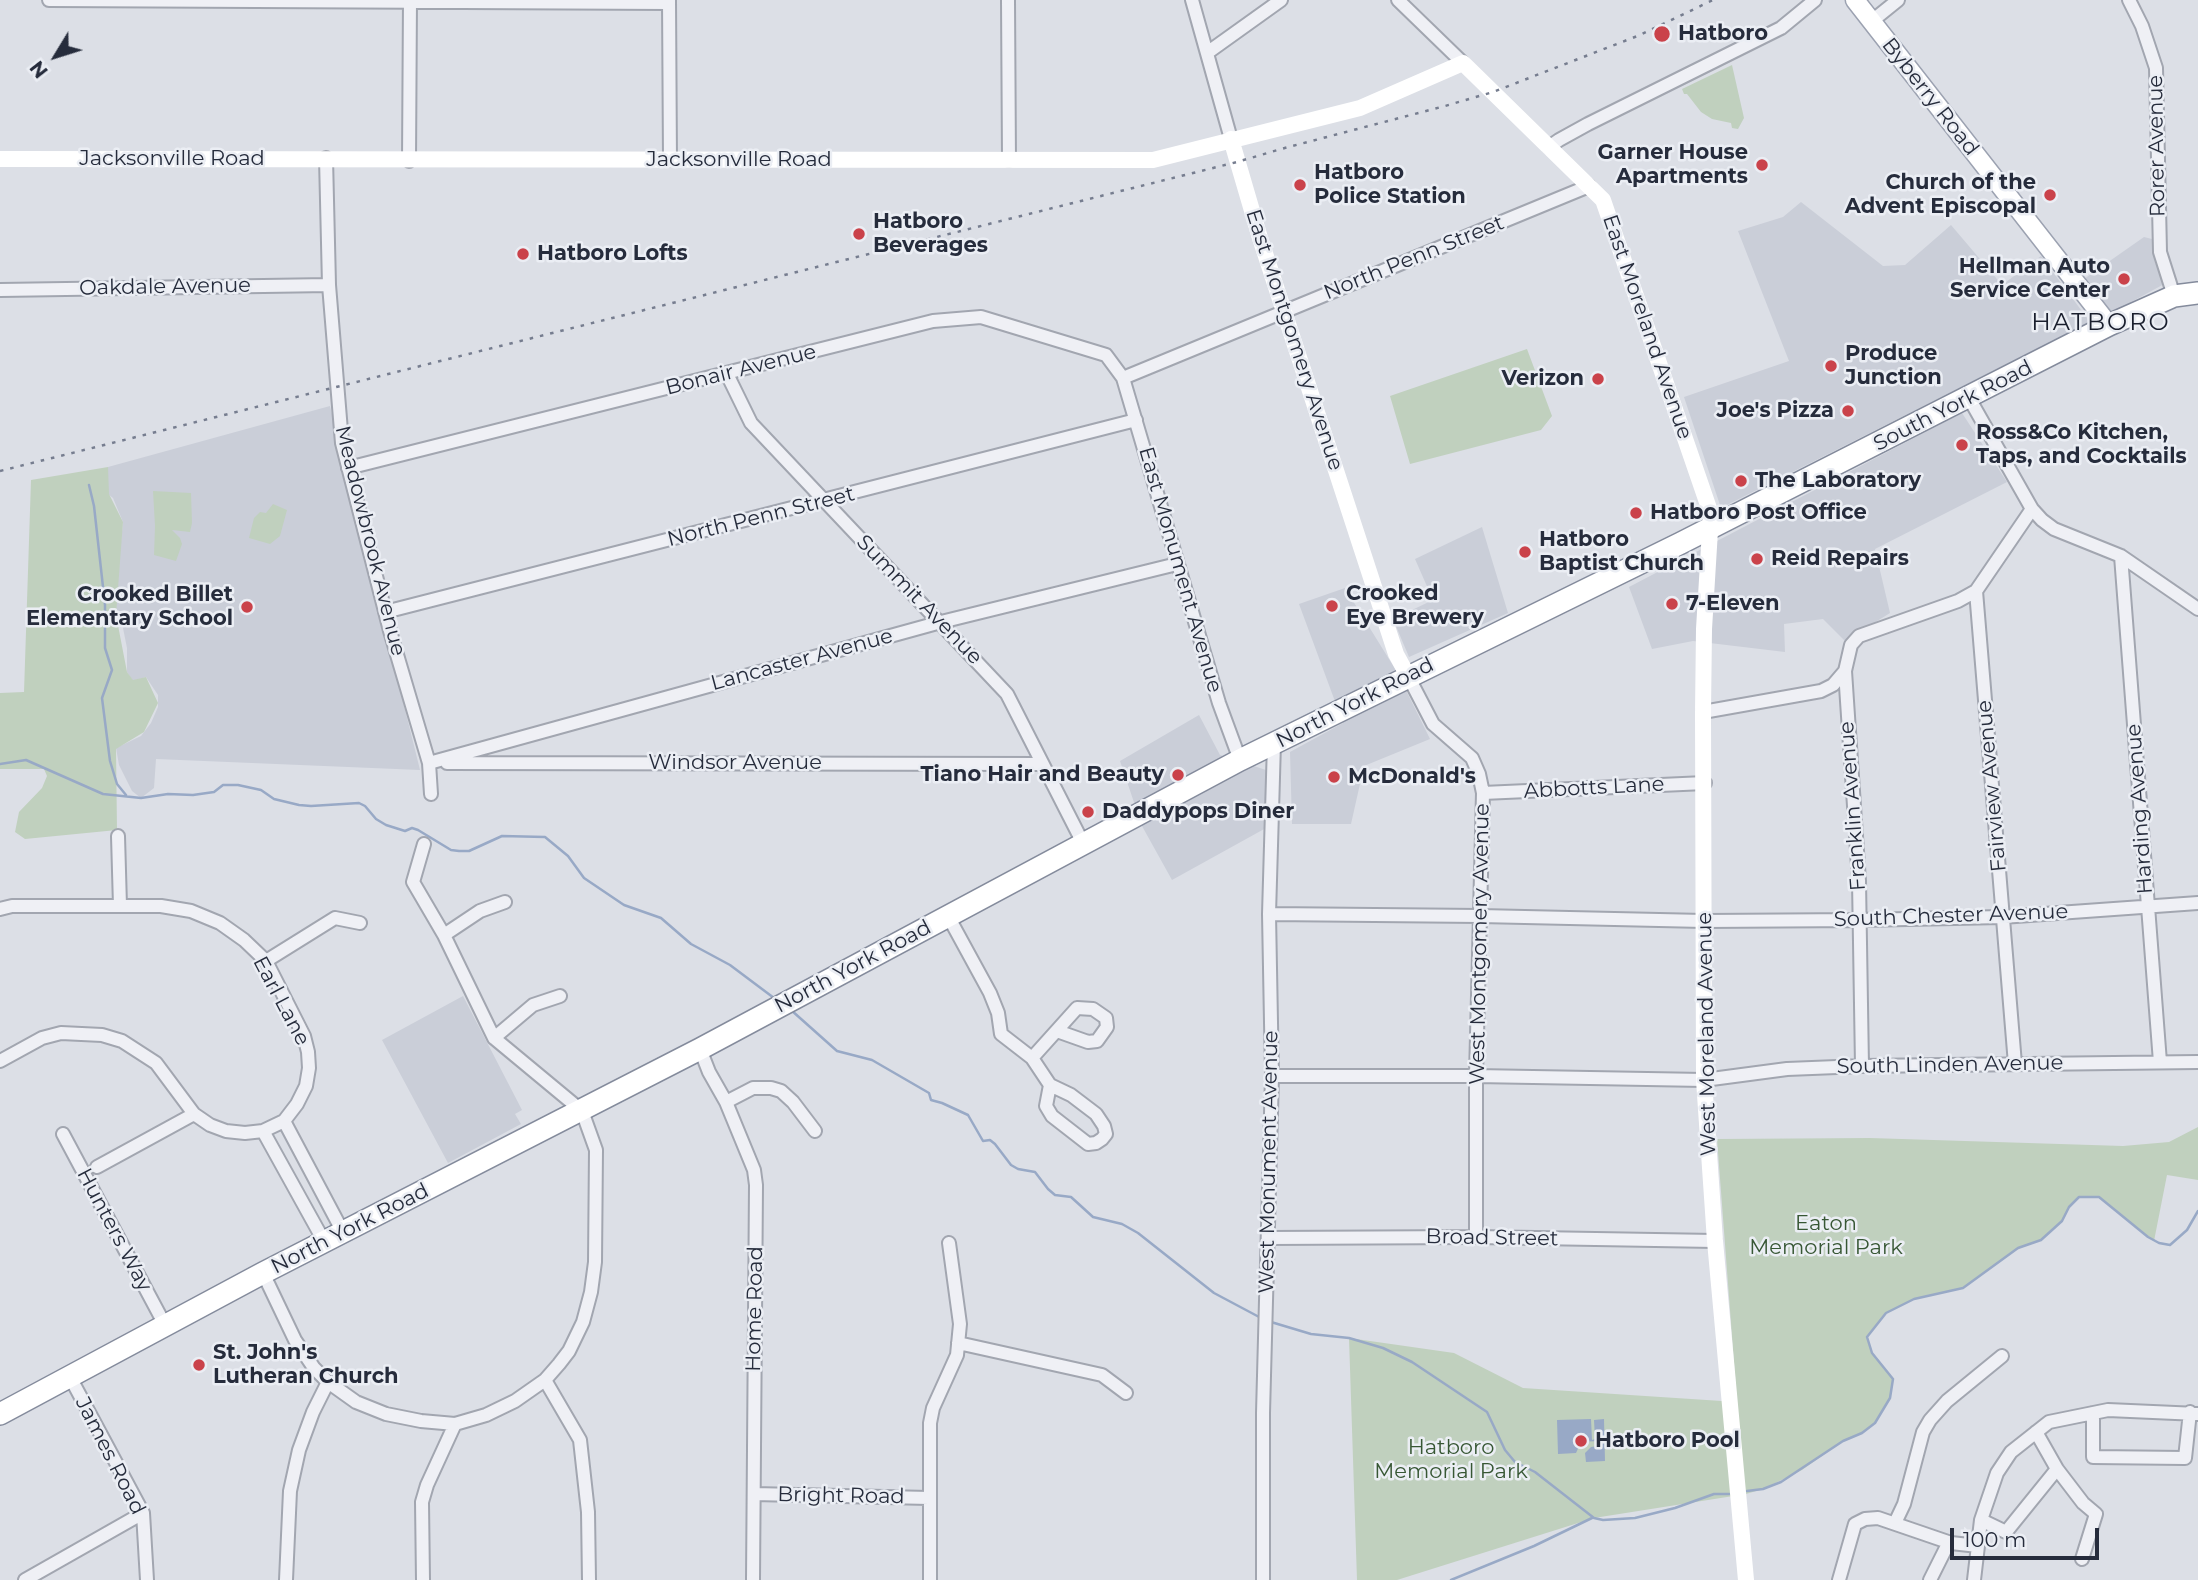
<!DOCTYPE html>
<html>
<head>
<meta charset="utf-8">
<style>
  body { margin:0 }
  #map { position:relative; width:2198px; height:1580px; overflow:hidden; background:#dcdfe6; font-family:Montserrat,sans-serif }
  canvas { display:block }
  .north { position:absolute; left:21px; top:21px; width:70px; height:70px; -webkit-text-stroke:5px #ebeef4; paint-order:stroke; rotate:232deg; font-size:19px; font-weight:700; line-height:28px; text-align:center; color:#262c3c }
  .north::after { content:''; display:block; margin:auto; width:24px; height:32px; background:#262c3c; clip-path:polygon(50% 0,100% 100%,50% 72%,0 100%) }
  .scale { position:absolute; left:1950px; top:1528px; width:149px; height:32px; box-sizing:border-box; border:4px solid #262c3c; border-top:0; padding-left:9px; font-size:21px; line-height:24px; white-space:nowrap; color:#262c3c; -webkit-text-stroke:5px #ebeef4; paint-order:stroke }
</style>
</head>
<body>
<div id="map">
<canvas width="2198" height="1580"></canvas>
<div class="north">N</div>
<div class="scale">100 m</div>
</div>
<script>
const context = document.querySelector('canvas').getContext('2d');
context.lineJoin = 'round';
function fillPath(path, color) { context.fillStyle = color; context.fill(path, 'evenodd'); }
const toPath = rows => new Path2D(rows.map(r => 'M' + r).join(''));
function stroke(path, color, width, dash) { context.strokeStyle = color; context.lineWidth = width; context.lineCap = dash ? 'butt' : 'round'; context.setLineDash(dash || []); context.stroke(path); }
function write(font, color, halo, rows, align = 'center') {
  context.font = font + ' Montserrat,sans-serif'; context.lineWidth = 5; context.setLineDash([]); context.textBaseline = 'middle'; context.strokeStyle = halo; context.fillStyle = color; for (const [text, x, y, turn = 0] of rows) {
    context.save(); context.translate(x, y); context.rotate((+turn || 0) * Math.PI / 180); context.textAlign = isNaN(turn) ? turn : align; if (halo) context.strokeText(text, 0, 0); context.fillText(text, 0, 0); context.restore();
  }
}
fillPath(toPath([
  [1801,202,1883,266,1905,265,1951,225,2002,285,2041,256,2090,322,1721,508,1684,397,1789,361,1738,231,1783,217],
  [2144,237,2152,239,2155,262,2166,283,2111,313,2084,279],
  [330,406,420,770,156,759,154,788,141,798,132,791,119,765,116,748,141,736,151,723,158,707,158,695,146,677,133,681,127,672,127,648,123,628,116,615,115,599,123,522,113,498,108,494,108,467],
  [1962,413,2007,482,1875,549,1890,613,1845,641,1823,619,1784,624,1785,652,1693,641,1652,649,1629,587],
  [1482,527,1508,613,1409,657,1393,619,1433,600,1415,559],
  [1345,588,1397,672,1430,739,1364,766,1351,824,1292,824,1290,752,1343,723,1299,604],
  [1199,715,1220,755,1266,770,1266,828,1172,880,1142,826,1120,761],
  [463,996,522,1110,515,1114,521,1124,448,1163,382,1040]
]), '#caced8');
fillPath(toPath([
  [1732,65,1744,118,1738,129,1732,128,1731,123,1712,119,1701,112,1687,94,1684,94,1682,89],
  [1527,349,1552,416,1541,430,1410,464,1390,396],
  [108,467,109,494,123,522,116,615,127,672,133,680,146,677,158,703,144,732,116,749,117,830,25,839,15,832,19,812,42,788,47,776,44,769,0,769,0,693,24,692,31,480],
  [153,491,191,493,192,523,190,532,172,530,180,538,182,544,176,561,154,555,155,526],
  [273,504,287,510,280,536,270,544,249,538,254,518,260,512,266,513],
  [2198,1127,2198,1180,2167,1175,2154,1241,2099,1197,2079,1197,2069,1207,2062,1221,2041,1240,2018,1248,1963,1288,1914,1299,1886,1313,1867,1337,1872,1353,1893,1379,1890,1398,1875,1423,1862,1433,1843,1441,1802,1470,1763,1489,1746,1494,1594,1518,1397,1580,1357,1580,1349,1338,1454,1353,1523,1388,1737,1402,1717,1139,1870,1138,2123,1146,2169,1142]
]), '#c0d0be');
fillPath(toPath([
  [1591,1419,1592,1440,1595,1439,1594,1420,1604,1419,1605,1461,1586,1462,1585,1453,1591,1447,1598,1446,1598,1441,1581,1442,1576,1453,1558,1454,1557,1420]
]), '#98a9c6');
stroke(toPath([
  [89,485,94,506,105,605,105,648,112,670,102,698,110,761,117,784,126,795],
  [0,764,26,760,103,794,141,798,168,794,193,795,214,792,223,785,238,785,261,790,274,799,299,805,311,806,359,803,365,806,376,819,386,825,405,831,412,828,418,830,451,850,459,851,469,851,502,836,545,837,568,856,584,878,624,905,661,918,691,944,730,965,774,998],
  [791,1010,837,1051,872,1060,929,1093,931,1100,942,1103,968,1115,983,1141,990,1140,995,1144,1011,1165,1018,1169,1035,1172,1048,1189,1055,1195,1071,1197,1093,1217,1122,1224,1138,1233,1214,1293,1261,1318],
  [1271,1322,1311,1334,1349,1338,1383,1348,1412,1362,1487,1412,1505,1450,1515,1462,1535,1472,1594,1518,1603,1520,1635,1518,1675,1508,1714,1494,1729,1494],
  [1747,1491,1763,1489,1781,1482,1843,1441,1862,1433,1875,1423,1890,1398,1893,1379,1872,1353,1867,1337,1886,1313,1914,1299,1963,1288,2018,1248,2041,1240,2062,1221,2069,1207,2079,1197,2099,1197,2148,1237,2159,1243,2170,1245,2187,1230,2198,1211],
  [1451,1580,1534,1546,1592,1518]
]), '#98a9c6', 2.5);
const street = toPath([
  [49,0,669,3],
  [669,0,670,160],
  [1008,0,1009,160],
  [1192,0,1231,139],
  [1398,0,1463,63],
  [2129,0,2142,26,2156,68,2160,252,2174,296],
  [1872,21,1898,0],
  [1207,53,1281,0],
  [1549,147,1559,140,1588,124,1781,28,1815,0],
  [326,158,329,285,342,443,390,631,429,763,431,794],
  [409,161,410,0],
  [0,290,329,285],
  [727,374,751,423,1007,694,1084,845],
  [1123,378,1589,186],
  [1969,398,2032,509,2042,520,2054,529,2121,556,2198,609],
  [348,468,933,321,981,317,1106,355,1123,378,1219,703,1240,760],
  [2121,556,2160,1062],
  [1976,591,2015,1064],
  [385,612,1136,420],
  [1845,671,1859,881,1862,1066],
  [1408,676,1433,724,1472,758,1479,774,1483,793,1476,1076,1476,1237],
  [1703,712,1821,691,1833,685,1845,671,1851,645,1859,636,1958,601,1976,591,2032,509],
  [429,763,941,622,1177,564],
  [447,763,1042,764],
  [1483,793,1705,783],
  [118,836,120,906],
  [0,909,12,906,161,906,191,911,220,923,244,940,266,961,304,1036,308,1052,309,1068,306,1086,297,1104,284,1121,263,1131,245,1133,226,1131,210,1125,194,1114,156,1063,122,1041,102,1035,61,1033,42,1038,0,1061],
  [1269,914,1480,916,1704,921,1860,920,2002,917,2198,903],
  [948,916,990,993,998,1013,1001,1034,1032,1058,1050,1085,1071,1095,1096,1114,1104,1126,1106,1134,1102,1139,1096,1143,1088,1144,1052,1116,1046,1106,1050,1085],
  [444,935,480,911,505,902],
  [266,961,335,918,360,923],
  [494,1038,533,1005,560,996],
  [700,1049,709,1072,726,1102,754,1170,756,1185,753,1580],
  [1032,1058,1077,1008,1093,1009,1106,1018,1107,1027,1097,1041,1088,1042,1057,1031],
  [1272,1076,1476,1076,1704,1080,1787,1069,1862,1066,2198,1062],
  [726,1102,753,1088,771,1088,781,1091,793,1102,815,1131],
  [284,1121,344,1234],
  [263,1131,325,1243],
  [63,1134,165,1325],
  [97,1167,194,1114],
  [1268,1238,1476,1237,1715,1241],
  [263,1273,295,1340,314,1368,328,1382,356,1402,386,1414,421,1421,455,1424,486,1415,515,1401,545,1380,559,1364,569,1351,583,1322,591,1292,595,1262,596,1150,582,1111,494,1038,444,935,413,882,424,844],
  [958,1343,1102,1375,1126,1393],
  [70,1377,143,1513,147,1580],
  [545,1380,580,1440,588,1512,589,1580],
  [2093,1413,2093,1457,2185,1458,2190,1412],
  [2036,1432,2057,1469,2083,1503,2096,1514,2082,1559],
  [754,1494,929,1498],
  [1981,1520,2006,1532,2057,1469],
  [1895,1523,1904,1504,1923,1432,1930,1420,1947,1401,2002,1356],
  [25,1580,143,1513],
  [286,1580,290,1491,299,1450,313,1412,328,1382],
  [423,1580,422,1502,427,1485,455,1424],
  [930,1580,930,1423,933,1408,957,1355,960,1324,949,1243],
  [1263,1580,1263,1413,1272,1076,1269,914,1274,743],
  [1839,1580,1855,1524,1865,1519,1878,1518,1951,1543,1978,1546],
  [1930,1580,1949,1542],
  [1974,1580,1981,1520,1997,1473,2011,1452,2049,1422,2108,1410,2198,1414]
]);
const primary = toPath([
  [1855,0,2109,325]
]);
const highway = toPath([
  [0,1414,263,1273,700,1049,1240,760,1681,543,2109,325,2174,296,2198,293]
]);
stroke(street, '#a2a6b0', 16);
stroke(primary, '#9ca2b1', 21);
stroke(highway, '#848b9c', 24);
stroke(street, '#eff0f5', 12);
stroke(toPath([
  [1231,139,1260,238,1396,654,1408,676],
  [0,159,1153,160,1360,108,1463,63,1603,200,1711,514,1704,629,1703,712,1704,1080,1715,1241,1746,1580]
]), '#fff', 16);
stroke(primary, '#fff', 18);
stroke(highway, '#fff', 21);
stroke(toPath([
  [0,471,1237,162,1281,149,1445,106,1493,92,1640,35,1713,0]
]), '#767d8f', 2.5, [3.5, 7]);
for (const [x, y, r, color] of [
  [1662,34,9,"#ca424a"],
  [1762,165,7,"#ca424a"],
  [1300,185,7,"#ca424a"],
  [2050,195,7,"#ca424a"],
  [859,234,7,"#ca424a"],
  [523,254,7,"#ca424a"],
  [2124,279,7,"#ca424a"],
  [1831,366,7,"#ca424a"],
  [1598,379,7,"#ca424a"],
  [1848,411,7,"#ca424a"],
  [1962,445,7,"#ca424a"],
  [1741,481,7,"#ca424a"],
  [1636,513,7,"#ca424a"],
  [1525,552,7,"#ca424a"],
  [1757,559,7,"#ca424a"],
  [1672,604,7,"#ca424a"],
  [1332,606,7,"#ca424a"],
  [247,607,7,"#ca424a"],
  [1178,775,7,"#ca424a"],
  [1334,777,7,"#ca424a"],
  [1088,812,7,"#ca424a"],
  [199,1365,7,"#ca424a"],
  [1581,1441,7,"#ca424a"]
]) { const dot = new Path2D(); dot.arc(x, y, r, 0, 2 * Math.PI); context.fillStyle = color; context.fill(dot); stroke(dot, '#ebeef4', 2.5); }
write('bold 21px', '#262c3c', '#ebeef4', [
  ["Hatboro",1678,34],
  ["Garner House",1748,153,"right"],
  ["Apartments",1748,177,"right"],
  ["Hatboro",1314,173],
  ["Police Station",1314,197],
  ["Church of the",2036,183,"right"],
  ["Advent Episcopal",2036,207,"right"],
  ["Hatboro",873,222],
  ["Beverages",873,246],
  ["Hatboro Lofts",537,254],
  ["Hellman Auto",2110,267,"right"],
  ["Service Center",2110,291,"right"],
  ["Produce",1845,354],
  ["Junction",1845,378],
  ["Verizon",1584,379,"right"],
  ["Joe's Pizza",1834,411,"right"],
  ["Ross&Co Kitchen,",1976,433],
  ["Taps, and Cocktails",1976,457],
  ["The Laboratory",1755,481],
  ["Hatboro Post Office",1650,513],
  ["Hatboro",1539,540],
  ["Baptist Church",1539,564],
  ["Reid Repairs",1771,559],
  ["Crooked",1346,594],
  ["Eye Brewery",1346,618],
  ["Crooked Billet",233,595,"right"],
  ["Elementary School",233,619,"right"],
  ["7-Eleven",1686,604],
  ["Tiano Hair and Beauty",1164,775,"right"],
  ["McDonald's",1348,777],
  ["Daddypops Diner",1102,812],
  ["St. John's",213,1353],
  ["Lutheran Church",213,1377],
  ["Hatboro Pool",1595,1441]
], 'left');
write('21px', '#262c3c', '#ebeef4', [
  ["Byberry Road",1930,97,52],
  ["Rorer Avenue",2157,146,-91],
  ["Jacksonville Road",172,159],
  ["Jacksonville Road",739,160],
  ["North Penn Street",1414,258,-22],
  ["Oakdale Avenue",165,287,-1],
  ["East Moreland Avenue",1647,327,71],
  ["East Montgomery Avenue",1294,340,72],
  ["Bonair Avenue",741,370,-14],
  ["South York Road",1953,406,-27],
  ["North Penn Street",761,517,-14],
  ["Meadowbrook Avenue",370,541,76],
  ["East Monument Avenue",1180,570,74],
  ["Summit Avenue",919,600,46],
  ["Lancaster Avenue",802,660,-15],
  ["North York Road",1355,703,-27],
  ["Windsor Avenue",735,763],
  ["Fairview Avenue",1992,786,-95],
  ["Abbotts Lane",1594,788,-3],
  ["Franklin Avenue",1853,806,-94],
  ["Harding Avenue",2140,809,-94],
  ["South Chester Avenue",1951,916,-2],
  ["West Montgomery Avenue",1480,944,-89],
  ["North York Road",853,967,-28],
  ["Earl Lane",281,1001,62],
  ["West Moreland Avenue",1707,1034,-91],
  ["South Linden Avenue",1950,1065,-1],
  ["West Monument Avenue",1269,1162,-89],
  ["North York Road",350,1229,-27],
  ["Hunters Way",114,1230,62],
  ["Broad Street",1492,1238,1],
  ["Home Road",755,1309,-89],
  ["James Road",110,1456,63],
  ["Bright Road",841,1496,1]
]);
write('21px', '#375734', '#ebeef4', [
  ["Eaton",1826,1224],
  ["Memorial Park",1826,1248],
  ["Hatboro",1451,1448],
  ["Memorial Park",1451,1472]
]);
context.letterSpacing = '2px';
write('24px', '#191e2d', '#ebeef4', [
  ["HATBORO",2101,323]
]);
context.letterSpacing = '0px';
</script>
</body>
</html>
